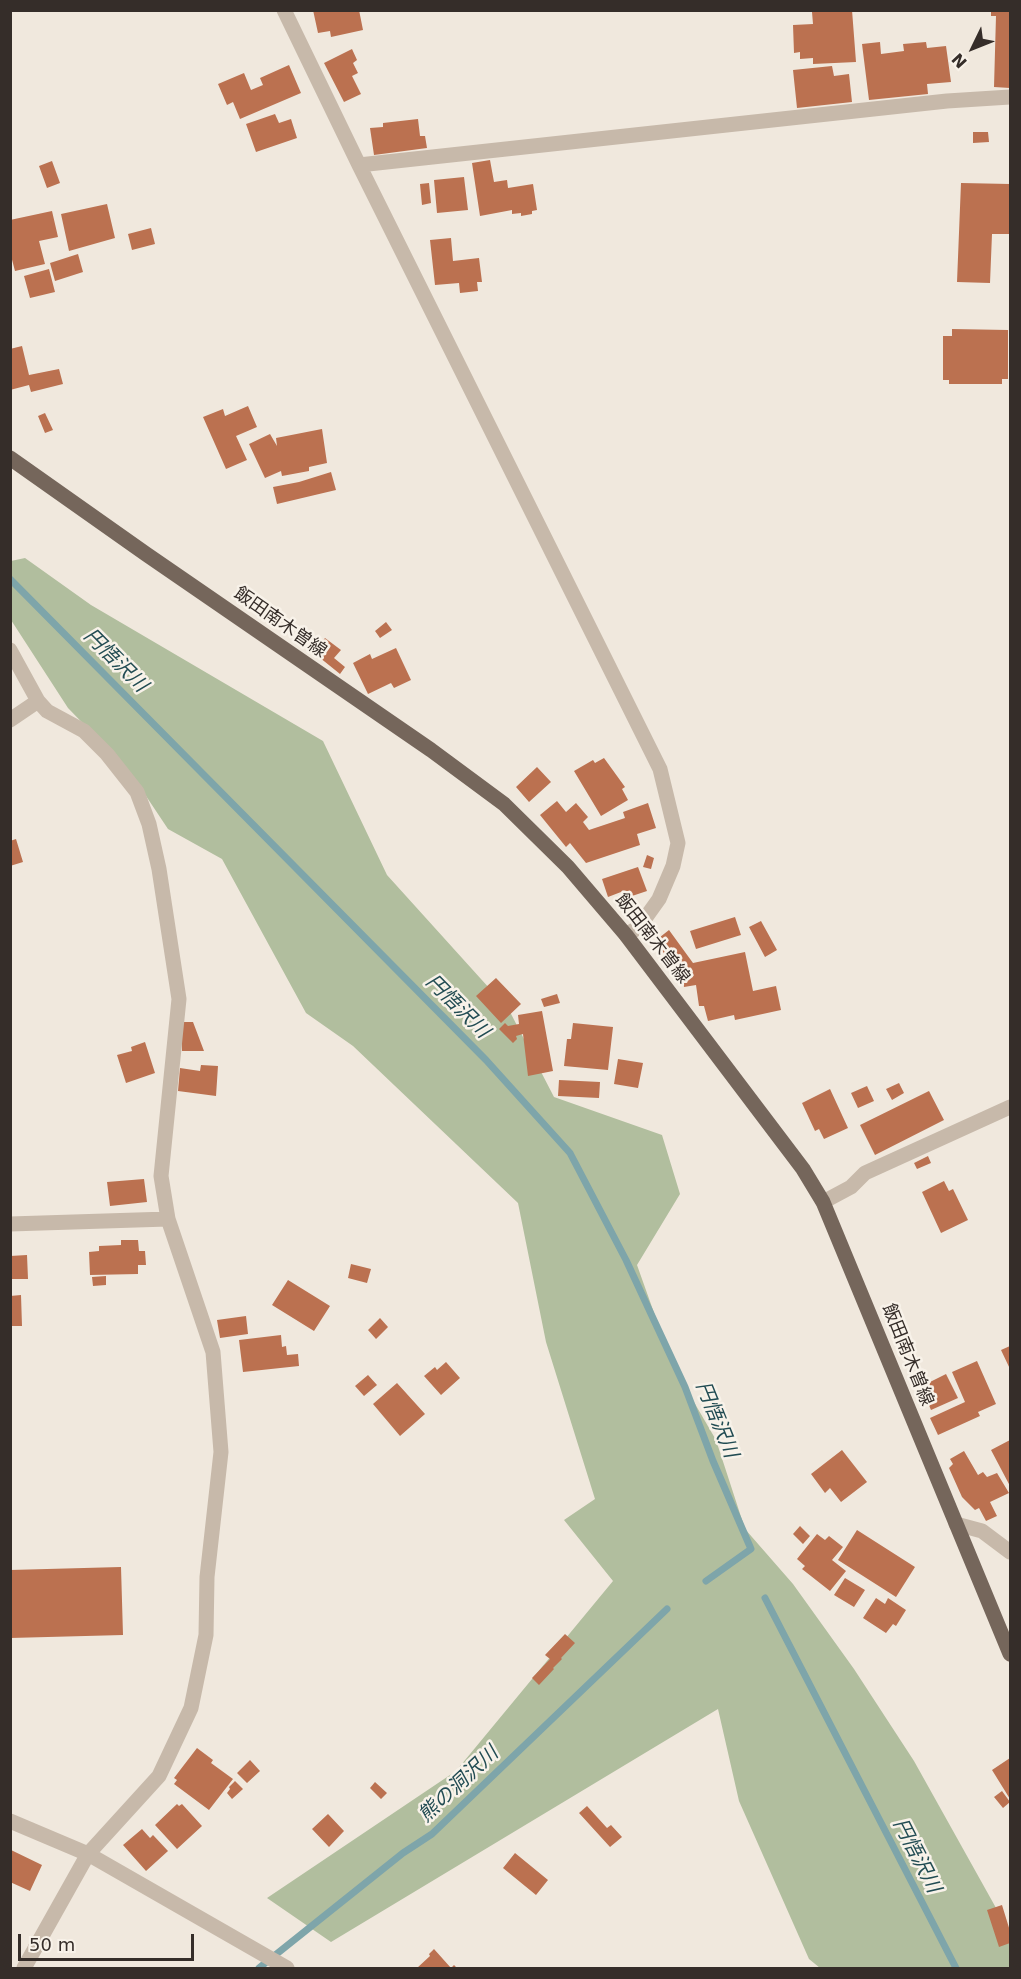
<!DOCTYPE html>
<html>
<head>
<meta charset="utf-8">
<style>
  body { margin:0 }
  #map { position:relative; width:1021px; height:1979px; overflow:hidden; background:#f0e8dd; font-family:"DejaVu Sans",sans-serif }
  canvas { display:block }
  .frame { position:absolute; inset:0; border:12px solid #352d29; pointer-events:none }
  .north { position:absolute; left:943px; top:18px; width:60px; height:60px; -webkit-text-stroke:4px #f8f2e9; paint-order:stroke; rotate:227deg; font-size:16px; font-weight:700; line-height:24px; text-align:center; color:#352d29 }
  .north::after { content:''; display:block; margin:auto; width:21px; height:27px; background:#352d29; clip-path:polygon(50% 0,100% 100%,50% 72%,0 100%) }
  .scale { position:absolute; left:18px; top:1934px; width:176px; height:27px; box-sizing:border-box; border:3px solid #352d29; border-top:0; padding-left:8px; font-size:18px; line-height:21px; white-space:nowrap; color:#352d29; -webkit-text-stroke:4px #f8f2e9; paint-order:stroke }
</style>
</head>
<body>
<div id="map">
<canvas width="1021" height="1979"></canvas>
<div class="frame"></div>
<div class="north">N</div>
<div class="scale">50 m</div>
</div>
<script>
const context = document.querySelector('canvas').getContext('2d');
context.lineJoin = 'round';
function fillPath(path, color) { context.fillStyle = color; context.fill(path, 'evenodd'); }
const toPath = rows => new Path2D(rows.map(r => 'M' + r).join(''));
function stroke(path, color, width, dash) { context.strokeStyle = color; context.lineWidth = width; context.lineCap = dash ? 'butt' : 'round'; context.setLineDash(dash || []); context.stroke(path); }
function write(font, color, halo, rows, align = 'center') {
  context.font = font + ' "DejaVu Sans","Noto Sans JP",sans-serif'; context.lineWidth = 5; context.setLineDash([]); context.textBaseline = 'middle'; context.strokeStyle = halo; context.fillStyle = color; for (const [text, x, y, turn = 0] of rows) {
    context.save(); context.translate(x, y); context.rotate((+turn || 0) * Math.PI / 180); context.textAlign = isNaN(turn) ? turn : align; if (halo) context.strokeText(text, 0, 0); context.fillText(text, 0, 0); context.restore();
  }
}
fillPath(toPath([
  [25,558,91,605,323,741,387,875,509,1010,554,1097,662,1135,680,1194,637,1265,673,1366,716,1440,745,1529,793,1584,854,1669,914,1761,1010,1933,1010,1968,820,1968,809,1959,739,1801,718,1709,331,1942,267,1898,456,1771,613,1581,564,1520,595,1499,546,1342,518,1203,353,1046,306,1013,222,859,168,829,130,772,68,708,11,620,11,561]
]), '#b1be9e');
stroke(toPath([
  [10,579,486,1060,570,1153,626,1260,685,1387,713,1461,751,1549,706,1581],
  [765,1598,956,1968],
  [259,1968,403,1853,432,1834,667,1609]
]), '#7ea5aa', 7);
fillPath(toPath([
  [313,10,359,10,363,30,331,37,330,31,318,33],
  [852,10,856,62,813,64,813,58,800,59,800,52,794,53,793,25,813,24,812,12],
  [991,10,1010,10,1010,88,994,87,996,16,991,16],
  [880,42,881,54,904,51,903,44,926,42,927,48,946,46,951,82,927,84,928,94,869,100,862,44],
  [352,49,357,60,353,63,358,73,352,76,361,94,344,102,324,63],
  [289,65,301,93,240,119,233,102,227,105,218,84,244,73,251,90,263,85,260,78],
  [832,66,834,76,849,74,852,102,797,108,793,70],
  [275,114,279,123,291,119,297,138,256,152,246,124],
  [418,119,420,136,425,136,427,148,374,155,370,128,383,127,383,123],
  [973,132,988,132,989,142,973,143],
  [490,160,494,182,507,180,508,188,533,184,537,210,532,211,532,214,521,216,521,213,512,214,512,210,480,216,472,163],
  [52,161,60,183,47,188,39,166],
  [464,177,468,210,437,213,434,180],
  [429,183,431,203,422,205,420,184],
  [961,183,1010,184,1010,234,992,234,990,283,957,282],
  [107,204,115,238,69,251,61,214],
  [52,211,58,237,39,241,45,264,15,271,10,252,10,220],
  [151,228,155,244,132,250,128,234],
  [451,238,453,261,479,258,482,282,477,282,478,291,460,293,459,283,435,285,430,240],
  [78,254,83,272,55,281,50,263],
  [49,269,55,292,30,298,24,276],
  [952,329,1008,330,1008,379,1002,379,1002,384,949,384,949,380,943,380,943,336,952,336],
  [22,346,29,375,59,369,63,384,31,392,29,385,10,390,10,349],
  [248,406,257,427,236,436,247,460,226,469,203,417,223,409,225,416],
  [45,413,53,430,45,433,38,416],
  [322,429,327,463,309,467,309,471,282,476,281,471,265,478,249,444,270,434,277,446,276,438],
  [331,472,336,490,277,504,273,487,299,482],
  [386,622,392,630,380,638,375,631],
  [325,638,341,650,334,658,345,667,340,674,314,653],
  [396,648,411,680,394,688,391,683,368,694,353,663,370,654,372,659],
  [604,758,625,787,622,789,628,800,601,816,574,771,593,760,595,763],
  [537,767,551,782,529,802,516,787],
  [557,801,566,812,576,803,588,817,583,822,589,830,625,818,623,812,648,803,656,828,637,834,640,845,586,863,570,843,566,847,540,815],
  [16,839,23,862,10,866,10,841],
  [647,855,654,858,651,869,643,867],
  [638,867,647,891,623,899,621,892,608,897,602,879],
  [735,917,741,935,696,949,690,931],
  [761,921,777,950,765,957,749,927],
  [669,930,693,963,745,952,753,991,776,986,781,1010,735,1020,734,1015,708,1021,704,1006,699,1006,696,985,684,987,683,979,655,941],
  [496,978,521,1004,501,1023,476,996],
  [557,994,560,1003,544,1007,541,999],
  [542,1011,553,1071,528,1076,523,1034,516,1036,517,1039,513,1043,499,1029,505,1023,508,1026,519,1024,518,1015],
  [181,1022,193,1022,204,1051,182,1051],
  [573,1023,613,1027,608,1070,564,1066,567,1039,571,1039],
  [145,1042,155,1073,126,1083,117,1055,132,1051,131,1047],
  [618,1059,643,1063,638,1088,614,1084],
  [201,1065,218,1066,216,1096,178,1091,180,1068,200,1071],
  [559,1080,600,1082,599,1098,558,1096],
  [899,1083,904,1093,892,1100,886,1089],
  [867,1086,874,1101,858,1108,851,1093],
  [830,1089,848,1128,824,1139,819,1129,815,1131,802,1103],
  [929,1091,944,1120,875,1155,860,1125],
  [928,1156,931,1163,917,1169,914,1163],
  [144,1179,147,1202,110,1206,107,1182],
  [944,1181,949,1191,953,1189,968,1220,941,1233,922,1192],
  [121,1240,138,1240,139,1251,145,1251,146,1265,138,1265,138,1274,90,1275,89,1252,99,1251,99,1246,121,1245],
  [27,1255,28,1279,10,1279,10,1256],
  [351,1264,371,1269,367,1283,348,1278],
  [106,1276,106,1285,93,1286,92,1277],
  [288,1280,330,1306,314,1331,272,1305],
  [21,1295,22,1326,10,1326,10,1296],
  [246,1316,248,1334,220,1338,217,1320],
  [380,1318,388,1327,376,1339,368,1330],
  [281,1335,282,1347,286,1346,287,1355,298,1354,299,1366,243,1372,239,1340],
  [1010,1346,1010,1369,1001,1350],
  [977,1361,996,1404,978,1412,980,1416,938,1435,930,1418,965,1402,952,1372],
  [446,1362,460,1378,441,1395,424,1376,435,1367,437,1370],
  [946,1374,958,1398,931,1410,924,1394,929,1392,926,1384],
  [368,1375,377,1385,364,1396,355,1386],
  [397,1383,425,1414,400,1436,373,1404],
  [1010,1440,1010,1486,991,1450],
  [842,1450,867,1482,841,1502,830,1488,825,1493,811,1474],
  [964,1451,978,1475,983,1472,987,1477,997,1473,1009,1493,990,1502,997,1516,986,1521,979,1508,975,1510,962,1497,949,1468,953,1464,950,1459],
  [800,1526,810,1536,803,1544,793,1534],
  [857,1530,915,1567,896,1597,838,1560],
  [817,1534,825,1540,829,1536,843,1547,832,1560,846,1571,830,1591,802,1569,805,1566,797,1559],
  [121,1567,123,1635,10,1638,10,1570],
  [845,1578,865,1590,854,1607,834,1595],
  [876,1598,885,1604,888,1598,906,1610,896,1626,893,1624,886,1633,863,1618],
  [565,1634,575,1643,561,1658,562,1659,553,1668,554,1669,539,1685,532,1678,550,1659,545,1655],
  [197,1748,213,1760,211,1763,233,1779,209,1810,174,1784,177,1780,174,1778],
  [1010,1758,1010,1799,992,1770],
  [250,1760,260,1771,247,1783,237,1773],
  [235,1781,243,1789,232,1799,227,1793,230,1789,229,1787],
  [375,1782,387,1793,381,1799,370,1788],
  [1002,1791,1010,1802,1003,1808,994,1797],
  [177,1804,179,1806,182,1804,202,1826,177,1849,155,1825],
  [587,1806,607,1828,611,1825,622,1837,610,1847,579,1813],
  [328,1814,344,1831,329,1847,312,1829],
  [142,1829,150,1838,153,1835,168,1851,146,1871,123,1845],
  [11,1850,42,1865,30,1891,10,1882],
  [515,1853,548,1880,536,1895,503,1868],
  [1002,1905,1010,1931,1010,1943,999,1947,987,1910],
  [434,1949,451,1968,454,1965,457,1968,417,1968,430,1956,429,1954]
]), '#bb7150');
stroke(toPath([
  [284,10,359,165,660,769,678,843,673,866,659,899,639,927,626,935],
  [359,165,947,101,1010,97],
  [10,650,38,701,47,711,84,731,107,754,137,792,149,824,159,869,179,999,161,1176,168,1219,213,1352,221,1452,207,1577,206,1635,191,1708,159,1776,88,1854,24,1968],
  [10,720,38,701],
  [823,1202,851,1187,865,1173,1010,1107],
  [10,1224,168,1219],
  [956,1524,982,1531,1010,1552],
  [10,1821,88,1854,287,1968]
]), '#c7b9aa', 15);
stroke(toPath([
  [10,458,146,554,431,750,504,804,568,867,626,935,803,1169,823,1202,1010,1654]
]), '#75665b', 15);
write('18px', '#352d29', '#f8f2e9', [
  ["飯田南木曽線",280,623,35],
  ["飯田南木曽線",652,939,52],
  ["飯田南木曽線",907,1355,68]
]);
write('italic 20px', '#224c53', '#f8f2e9', [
  ["円悟沢川",115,661,45],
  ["円悟沢川",457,1007,45],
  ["円悟沢川",716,1420,68],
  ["熊の洞沢川",459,1785,-43],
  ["円悟沢川",916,1856,63]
]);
</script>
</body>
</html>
